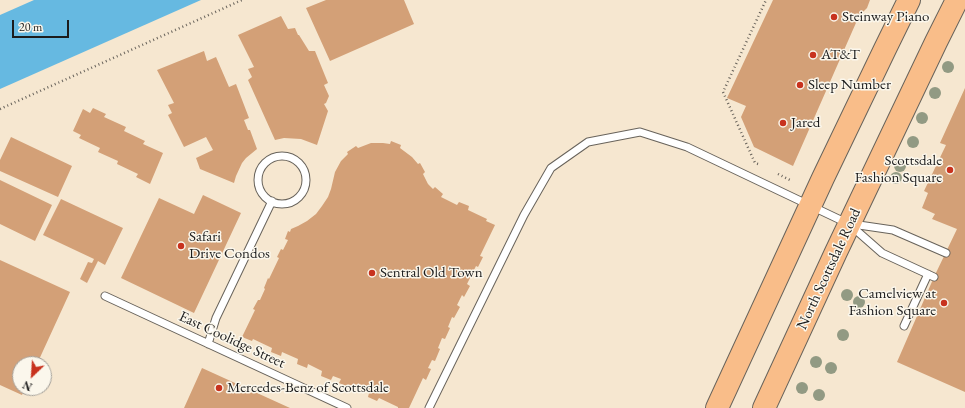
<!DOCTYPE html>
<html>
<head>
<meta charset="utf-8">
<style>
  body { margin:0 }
  #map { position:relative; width:965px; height:408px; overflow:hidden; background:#f6e7d0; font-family:"EB Garamond",serif }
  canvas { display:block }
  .north { position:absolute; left:12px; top:356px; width:40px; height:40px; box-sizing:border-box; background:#fbf7ec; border:1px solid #a29f99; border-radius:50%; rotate:205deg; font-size:11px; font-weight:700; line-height:16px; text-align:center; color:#1c1c1c }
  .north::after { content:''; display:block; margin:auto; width:14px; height:18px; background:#c8321e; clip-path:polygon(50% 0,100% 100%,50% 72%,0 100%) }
  .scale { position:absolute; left:12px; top:20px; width:57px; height:18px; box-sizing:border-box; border:2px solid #1c1c1c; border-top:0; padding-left:5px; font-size:12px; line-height:14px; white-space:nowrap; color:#1c1c1c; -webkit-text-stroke:3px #fbf7ec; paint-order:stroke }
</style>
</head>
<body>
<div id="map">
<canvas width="965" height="408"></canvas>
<div class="north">N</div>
<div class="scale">20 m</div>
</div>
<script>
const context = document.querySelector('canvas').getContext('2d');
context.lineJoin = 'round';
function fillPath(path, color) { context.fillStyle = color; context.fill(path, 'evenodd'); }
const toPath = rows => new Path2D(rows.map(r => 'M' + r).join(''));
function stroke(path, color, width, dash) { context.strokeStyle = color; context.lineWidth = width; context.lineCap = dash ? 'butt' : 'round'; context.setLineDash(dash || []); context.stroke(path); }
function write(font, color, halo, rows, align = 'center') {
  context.font = font + ' "EB Garamond",serif'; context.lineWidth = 3; context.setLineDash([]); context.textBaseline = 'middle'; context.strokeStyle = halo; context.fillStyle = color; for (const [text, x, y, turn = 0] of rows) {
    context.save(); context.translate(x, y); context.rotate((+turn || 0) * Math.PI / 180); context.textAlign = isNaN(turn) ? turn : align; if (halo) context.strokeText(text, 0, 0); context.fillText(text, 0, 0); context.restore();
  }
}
fillPath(toPath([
  [34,0,201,0,0,89,0,15]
]), '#66b9e1');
fillPath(toPath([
  [326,0,404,0,414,24,330,61,306,8],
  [773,0,870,0,867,8,859,16,793,166,754,147,741,117,746,106,727,98],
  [281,16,288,29,295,28,298,35,299,35,309,51,315,51,328,83,324,85,329,96,326,103,324,104,328,111,317,145,301,139,284,138,275,140,248,80,252,77,248,69,254,67,238,35],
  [204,51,207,61,216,57,229,87,236,84,249,118,244,120,248,130,250,130,257,149,246,158,242,163,236,176,234,183,200,169,196,158,213,150,206,137,184,147,168,115,172,113,168,105,174,103,157,70],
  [965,88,965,392,897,362,934,277,957,229,932,219,935,214,922,208,928,193,924,191,946,145,940,143],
  [93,108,106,114,104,117,126,127,124,131,145,141,143,144,163,153,150,184,136,177,138,174,117,164,118,161,98,152,100,148,79,138,81,135,73,131,83,109,90,113],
  [11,137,72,166,58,197,0,171,0,160],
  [391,141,401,145,400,148,412,157,418,164,420,163,425,172,423,174,428,184,433,189,435,187,443,194,441,197,457,205,459,202,469,206,468,210,487,219,486,221,495,225,480,256,483,257,478,267,476,266,467,284,470,286,464,297,462,295,457,305,460,307,454,318,452,317,448,327,450,328,445,339,442,338,438,348,440,349,435,361,432,360,428,368,431,369,426,380,423,378,409,408,398,408,398,407,379,398,377,401,368,397,369,393,351,385,350,388,339,383,341,379,333,376,331,380,321,376,322,371,308,364,307,368,297,364,298,359,282,352,281,356,271,352,272,348,253,339,252,341,242,337,255,310,253,309,258,300,260,300,265,289,264,288,268,278,269,279,279,258,277,257,281,249,283,250,288,240,285,239,288,231,290,232,291,229,298,226,307,221,316,214,322,206,328,197,331,189,335,172,341,161,348,154,347,152,356,146,358,148,371,143,383,143,390,144],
  [0,180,52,205,35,241,0,224],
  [203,195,241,213,194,313,121,278,159,198,194,214],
  [61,199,123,228,105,265,98,261,87,283,80,279,88,262,92,263,94,259,43,235],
  [0,260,70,292,37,364,20,364,20,388,25,388,22,395,0,385],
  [202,368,290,408,184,408]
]), '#d3a077');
const lane = toPath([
  '258 180a24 24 0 1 1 48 0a24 24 0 1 1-48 0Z',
  [852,224,893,230,946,253],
  [105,296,347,408],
  [904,326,928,274],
  [208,344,216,318,272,201],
  [429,408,524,215,551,168,588,142,640,132,687,147,849,224,882,253,934,277]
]);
const primary = toPath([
  [717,408,823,178,885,49,909,0],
  [764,408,836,252,936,42,957,0]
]);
stroke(lane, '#68635b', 9);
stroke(primary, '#68635b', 24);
stroke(toPath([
  [0,109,242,0],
  [758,164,755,163,723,92,766,0],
  [778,174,792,181]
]), '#68635b', 2.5, [1, 3]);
stroke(lane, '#fff', 7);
stroke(primary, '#f9bd89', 22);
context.fillStyle = '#929a83';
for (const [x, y] of [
  [948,67],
  [935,93],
  [922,118],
  [913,142],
  [900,166],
  [896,178],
  [847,295],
  [859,302],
  [843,335],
  [816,362],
  [831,368],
  [802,388],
  [819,395]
]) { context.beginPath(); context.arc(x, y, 6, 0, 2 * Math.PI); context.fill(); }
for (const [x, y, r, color] of [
  [834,17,4,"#c8321e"],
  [813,55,4,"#c8321e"],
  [800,85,4,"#c8321e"],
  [783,123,4,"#c8321e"],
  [950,170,4,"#c8321e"],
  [181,246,4,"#c8321e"],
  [372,273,4,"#c8321e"],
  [944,303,4,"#c8321e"],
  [219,388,4,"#c8321e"]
]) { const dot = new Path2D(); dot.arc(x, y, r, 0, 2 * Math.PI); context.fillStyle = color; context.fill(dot); stroke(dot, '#fbf7ec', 1.5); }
write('15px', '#1c1c1c', '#fbf7ec', [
  ["Steinway Piano",842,17],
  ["AT&T",821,55],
  ["Sleep Number",808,85],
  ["Jared",791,123],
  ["Scottsdale",942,161,"right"],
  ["Fashion Square",942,178,"right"],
  ["Safari",189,237],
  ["Drive Condos",189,254],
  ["Sentral Old Town",380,273],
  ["Camelview at",936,294,"right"],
  ["Fashion Square",936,311,"right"],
  ["Mercedes-Benz of Scottsdale",227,388]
], 'left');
write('15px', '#1c1c1c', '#fbf7ec', [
  ["North Scottsdale Road",829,269,-65],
  ["East Coolidge Street",232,340,25]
]);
</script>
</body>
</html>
